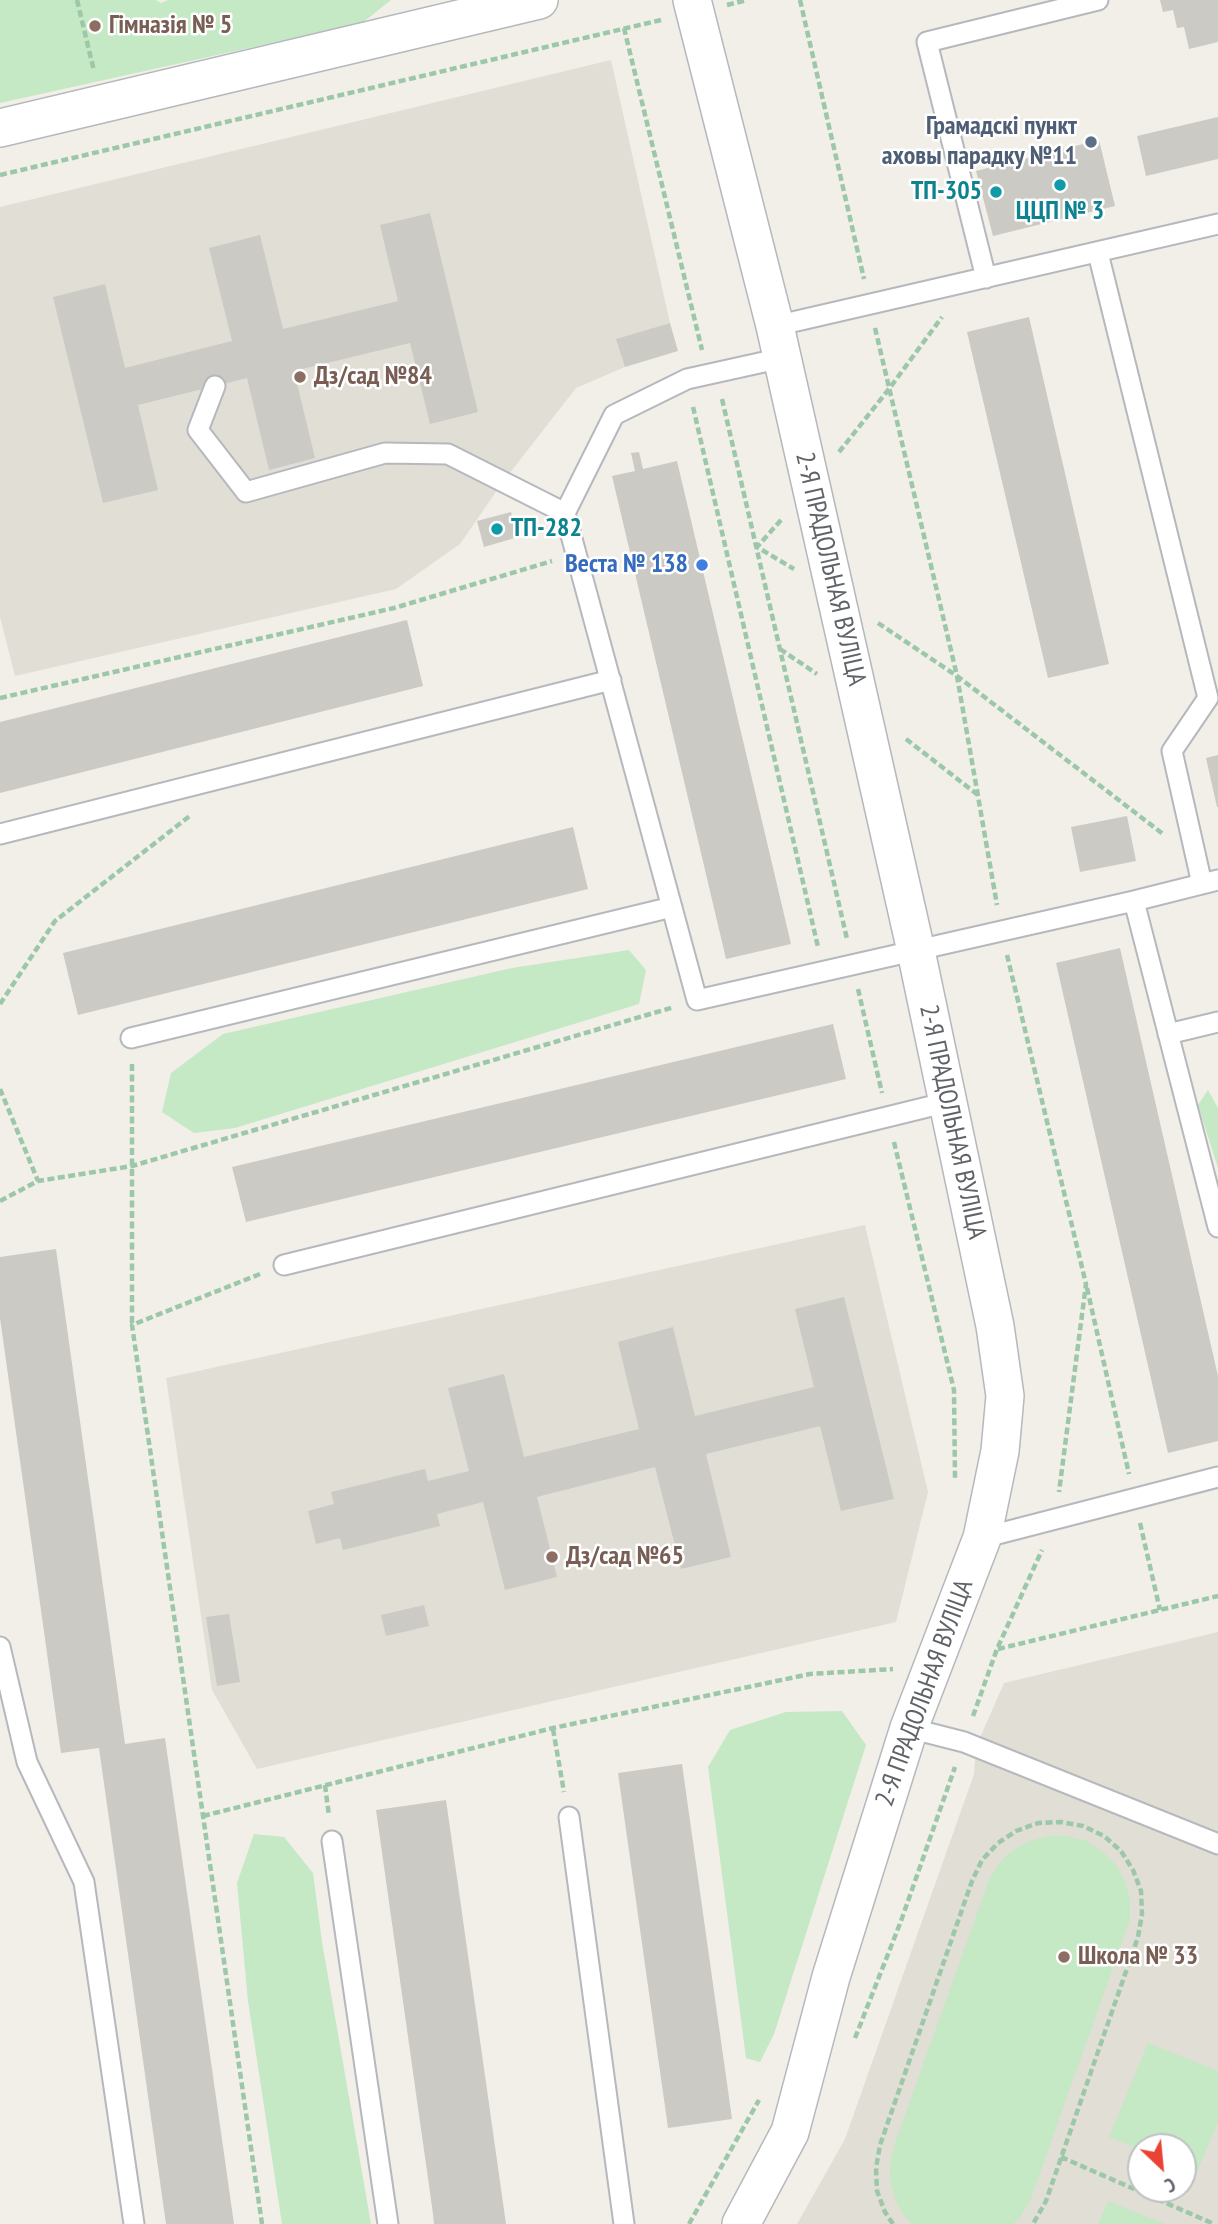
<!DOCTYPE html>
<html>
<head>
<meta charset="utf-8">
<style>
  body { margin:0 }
  #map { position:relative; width:1218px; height:2224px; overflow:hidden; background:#f1efe8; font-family:"PT Sans Narrow",sans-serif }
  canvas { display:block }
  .north { position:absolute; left:1127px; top:2133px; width:70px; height:70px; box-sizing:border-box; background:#fff; border:2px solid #bfc1c3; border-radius:50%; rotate:154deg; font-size:19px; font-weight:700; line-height:28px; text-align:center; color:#5f6368 }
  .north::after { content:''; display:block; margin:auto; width:24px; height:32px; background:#ea4335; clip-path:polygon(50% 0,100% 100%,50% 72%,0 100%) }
</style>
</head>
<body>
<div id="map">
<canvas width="1218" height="2224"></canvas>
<div class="north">С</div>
</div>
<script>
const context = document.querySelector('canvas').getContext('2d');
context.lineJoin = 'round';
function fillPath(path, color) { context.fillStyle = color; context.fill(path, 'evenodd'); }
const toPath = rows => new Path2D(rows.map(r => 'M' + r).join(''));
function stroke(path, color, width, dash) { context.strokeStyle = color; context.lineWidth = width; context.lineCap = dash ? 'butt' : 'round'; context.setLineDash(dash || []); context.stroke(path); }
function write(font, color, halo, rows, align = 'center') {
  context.font = font + ' "PT Sans Narrow",sans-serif'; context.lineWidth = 5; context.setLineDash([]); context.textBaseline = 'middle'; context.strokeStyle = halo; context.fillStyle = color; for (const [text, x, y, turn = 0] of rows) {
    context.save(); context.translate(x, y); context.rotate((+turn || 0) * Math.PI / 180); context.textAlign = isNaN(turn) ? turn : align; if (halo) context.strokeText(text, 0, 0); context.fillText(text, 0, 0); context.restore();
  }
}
fillPath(toPath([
  [611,60,670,323,617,339,625,367,576,388,502,483,460,544,396,589,15,676,0,617,0,207],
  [865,1225,928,1492,896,1622,257,1769,212,1690,166,1378],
  [1218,1632,1218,2224,797,2224,845,2139,974,1774,976,1747,1004,1683],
  [1141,2147,1183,2147,1183,2189,1141,2189]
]), '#e1ded6');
fillPath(toPath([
  [0,0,156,0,161,3,168,0,391,0,362,23,0,103],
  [629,950,646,970,639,1004,235,1128,194,1133,162,1112,171,1073,223,1034,512,968],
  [1208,1090,1218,1108,1218,1168,1198,1105],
  [842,1711,866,1745,774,2034,760,2062,746,2058,708,1767,730,1730,786,1712],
  [254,1834,284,1837,313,1873,322,1942,371,2224,282,2224,248,2001,237,1883],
  [1048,1836,1067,1836,1086,1841,1102,1851,1116,1865,1125,1881,1130,1899,1130,1919,1124,1937,1030,2201,1020,2217,1013,2224,912,2224,904,2216,895,2199,890,2181,890,2162,895,2143,989,1880,999,1863,1013,1850,1030,1841],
  [1148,2043,1218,2071,1218,2122,1197,2172,1183,2167,1183,2147,1141,2147,1141,2150,1109,2137],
  [1108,2201,1165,2224,1098,2224]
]), '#c5e8c5');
fillPath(toPath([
  [1160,0,1218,0,1218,42,1189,49,1184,27,1177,28,1173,10,1163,12],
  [1218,117,1218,159,1146,176,1137,136],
  [1099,140,1115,206,993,236,976,171],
  [430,213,478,412,430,424,410,343,294,371,315,458,269,470,247,378,215,386,138,405,158,490,103,503,53,297,105,284,125,368,232,341,209,248,260,235,283,329,398,301,380,225],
  [1029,317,1109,664,1048,678,967,332],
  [670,323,678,351,625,367,616,339],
  [639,452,643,469,677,461,791,944,726,959,612,476,635,471,631,453],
  [511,512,518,537,484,547,477,521],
  [407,620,423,686,0,793,0,722],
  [1218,755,1218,807,1217,807,1206,758],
  [1127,816,1136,861,1080,872,1071,827],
  [573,827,588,889,78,1015,63,953],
  [1120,948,1218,1376,1218,1441,1168,1453,1056,963],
  [833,1024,846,1079,246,1222,232,1167],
  [56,1249,125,1744,165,1738,234,2224,166,2224,99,1748,61,1753,0,1318,0,1257],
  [844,1297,894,1499,841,1511,820,1426,706,1454,731,1557,681,1569,655,1467,537,1497,557,1577,505,1590,483,1502,437,1514,440,1526,343,1550,340,1538,316,1544,308,1511,334,1504,331,1492,425,1469,428,1481,469,1471,448,1388,504,1374,524,1457,639,1429,618,1342,673,1327,695,1416,814,1387,795,1309],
  [424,1605,429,1626,386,1636,381,1615],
  [229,1614,240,1682,217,1686,206,1617],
  [682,1764,732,2119,668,2128,618,1773],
  [446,1800,506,2224,434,2224,433,2214,376,1810]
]), '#cccac5');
const lane = toPath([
  [1098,253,1208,698,1172,751,1202,884],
  [986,278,927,42,1098,0],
  [775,326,1218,224],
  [782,358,687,379,614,415,565,513,697,1000,1134,901,1218,880],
  [215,386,198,430,246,492,385,453,448,454,565,513],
  [0,834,611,680],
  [1134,901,1218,1227],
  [1168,1034,1218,1022],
  [131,1038,672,907],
  [284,1265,948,1102],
  [982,1538,1218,1477],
  [0,1647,27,1762,84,1882,134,2224],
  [909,1728,964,1742,1218,1844],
  [569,1817,624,2224],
  [332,1841,388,2224]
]);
const street = toPath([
  [692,0,775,326,916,951,995,1326,1005,1396,1000,1451,982,1538,909,1728,831,1977,790,2132,741,2224],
  [0,128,539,0]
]);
stroke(lane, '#b5b8bc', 23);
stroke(street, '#b5b8bc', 40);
stroke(toPath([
  [77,0,94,71],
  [800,0,864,279],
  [727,5,747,0],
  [624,28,702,350],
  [0,175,661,20],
  [875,328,957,676,997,905],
  [722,399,847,939],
  [693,407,818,947],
  [839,452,889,389,942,317],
  [781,520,757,547,794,569],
  [878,623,957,676,1163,834],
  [780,649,817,674],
  [0,698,394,608,552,561],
  [906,739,978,795],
  [1007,955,1086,1284,1059,1492],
  [858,989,882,1093],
  [0,1004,55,921,191,815],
  [132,1064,132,1325],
  [0,1089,38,1181],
  [894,1142,954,1390,955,1480],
  [0,1201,38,1181,132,1166,674,1007],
  [260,1274,132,1325,262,2224],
  [1087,1288,1129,1474],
  [1140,1523,1160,1610],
  [998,1649,1218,1596],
  [973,1716,997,1649,1042,1550],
  [553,1729,564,1792],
  [325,1785,329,1816],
  [203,1816,553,1728,810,1674,893,1669],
  [855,2038,901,1921,955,1767],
  [1061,2157,1214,2224],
  [689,2224,759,2100],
  [893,2224,885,2212,877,2191,876,2168,880,2145,972,1881,982,1860,998,1843,1016,1831,1038,1823,1061,1822,1083,1826,1104,1836,1121,1851,1133,1870,1141,1891,1142,1914,1138,1937,1046,2201,1033,2224]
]), '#9cc7a9', 4.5, [7, 3.5]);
stroke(lane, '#fff', 19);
stroke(street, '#fff', 37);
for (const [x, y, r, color] of [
  [95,26,7,"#8d6e63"],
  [1091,142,7,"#5c6f8a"],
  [1060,185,7,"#0f9aa8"],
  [996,192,7,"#0f9aa8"],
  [300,377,7,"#8d6e63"],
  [497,529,7,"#0f9aa8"],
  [702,565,7,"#3f7fe0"],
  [552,1557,7,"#8d6e63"],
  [1064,1957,7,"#8d6e63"]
]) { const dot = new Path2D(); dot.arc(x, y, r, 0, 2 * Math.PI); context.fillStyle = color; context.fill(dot); stroke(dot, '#fff', 2.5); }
write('bold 26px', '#785e54', '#fff', [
  ["Гімназія № 5",109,26],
  ["Дз/сад №84",314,377],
  ["Дз/сад №65",566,1557],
  ["Школа № 33",1078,1957]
], 'left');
write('bold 26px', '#4e5e75', '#fff', [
  ["Грамадскі пункт",1077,127],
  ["аховы парадку №11",1077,157]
], 'right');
write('bold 26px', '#0d838f', '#fff', [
  ["ТП-305",982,192],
  ["ЦЦП № 3",1060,212,"center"],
  ["ТП-282",511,529,"left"]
], 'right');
write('bold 26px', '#366cbe', '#fff', [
  ["Веста № 138",688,565]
], 'right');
write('26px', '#5f6368', '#fff', [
  ["2-Я ПРАДОЛЬНАЯ ВУЛІЦА",830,569,77],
  ["2-Я ПРАДОЛЬНАЯ ВУЛІЦА",952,1122,78],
  ["2-Я ПРАДОЛЬНАЯ ВУЛІЦА",925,1693,-70]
]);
</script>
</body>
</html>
